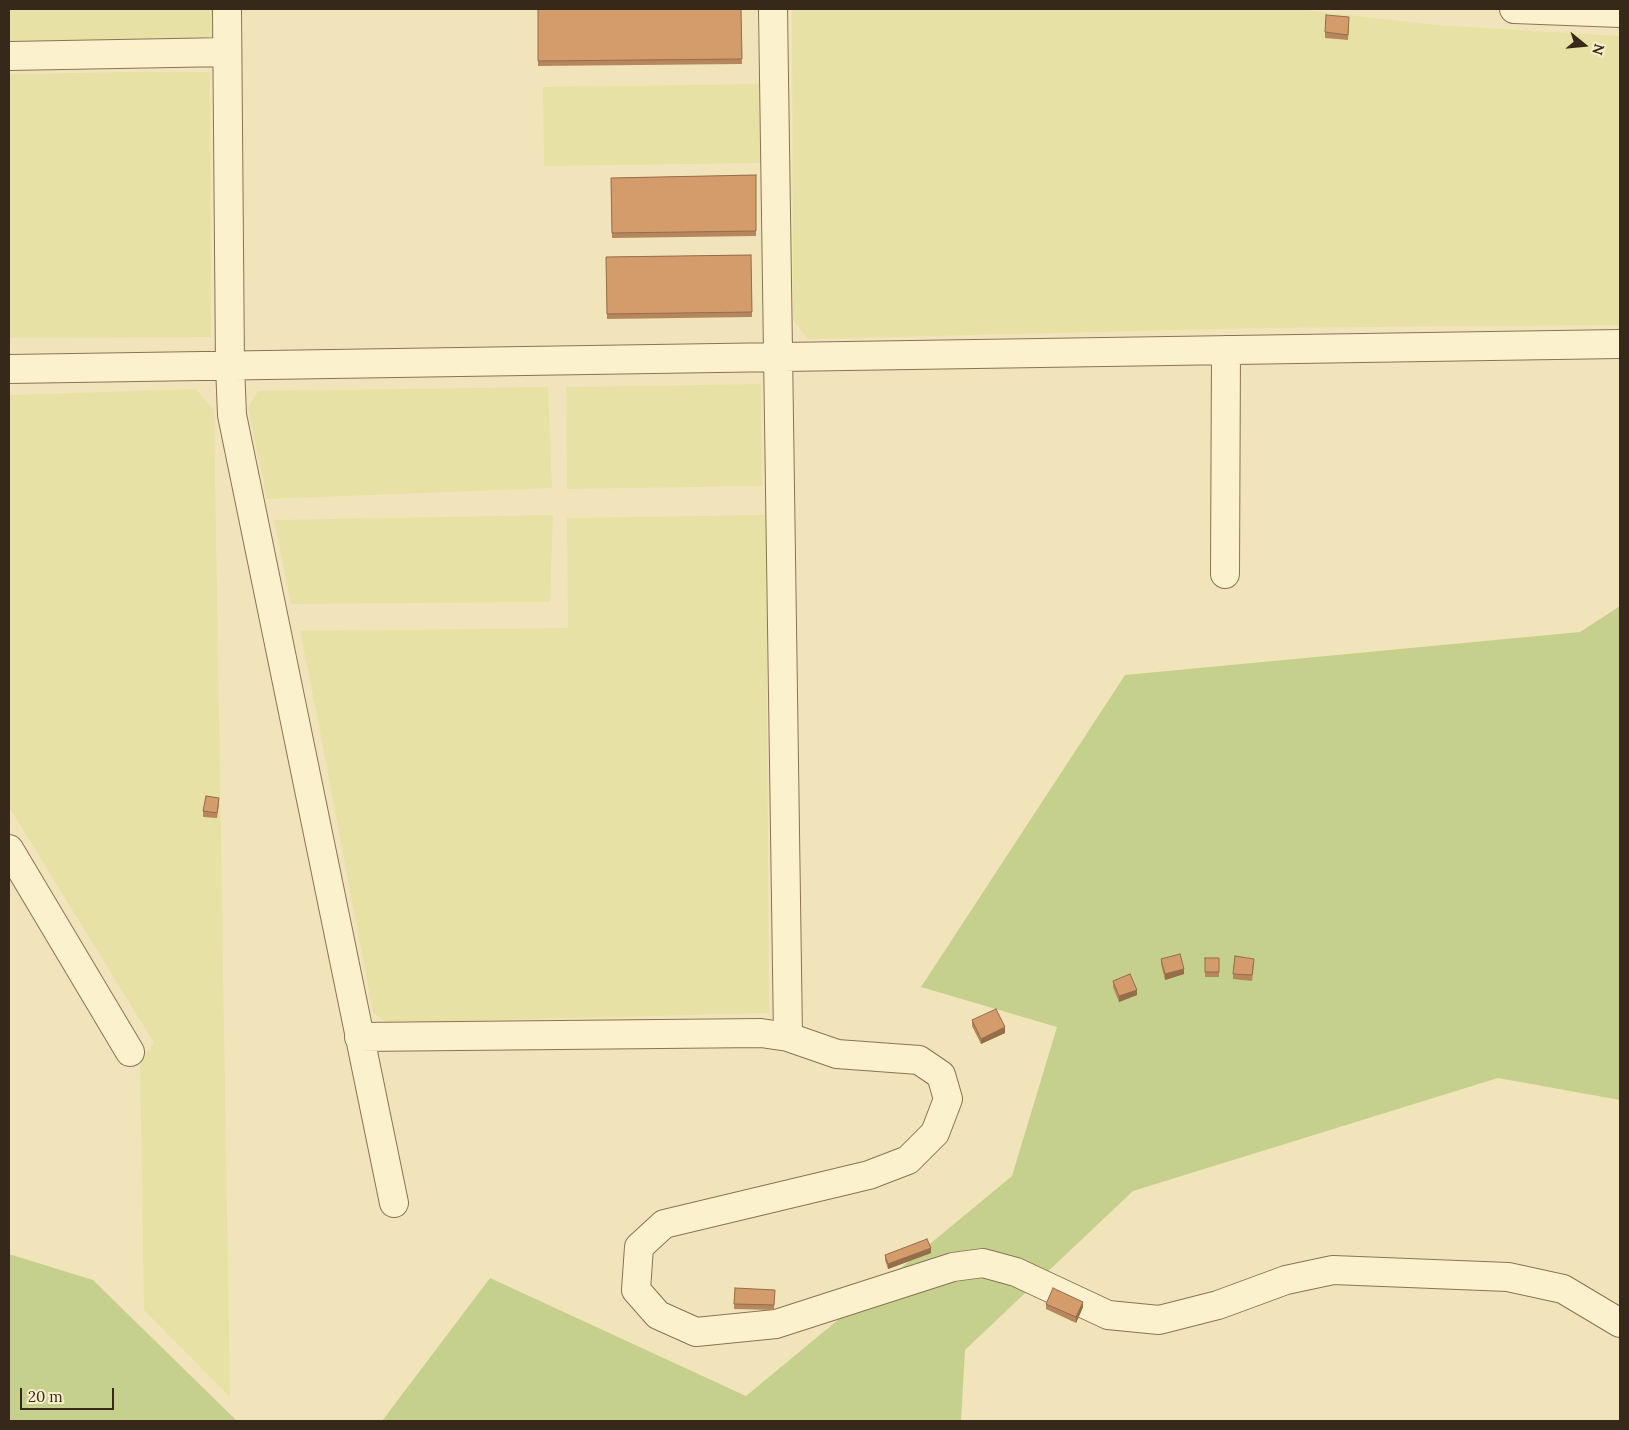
<!DOCTYPE html>
<html>
<head>
<meta charset="utf-8">
<style>
  body { margin:0 }
  #map { position:relative; width:1629px; height:1430px; overflow:hidden; background:#f2e4ba; font-family:Lora,serif }
  canvas { display:block }
  .frame { position:absolute; inset:0; border:10px solid #372919; pointer-events:none }
  .north { position:absolute; left:1559px; top:20px; width:50px; height:50px; -webkit-text-stroke:4px #f9eeca; paint-order:stroke; rotate:107deg; font-size:14px; font-weight:700; line-height:20px; text-align:center; color:#372919 }
  .north::after { content:''; display:block; margin:auto; width:18px; height:22px; background:#372919; clip-path:polygon(50% 0,100% 100%,50% 72%,0 100%) }
  .scale { position:absolute; left:20px; top:1388px; width:94px; height:22px; box-sizing:border-box; border:2px solid #372919; border-top:0; padding-left:6px; font-size:15px; line-height:18px; white-space:nowrap; color:#372919; -webkit-text-stroke:4px #f9eeca; paint-order:stroke }
</style>
</head>
<body>
<div id="map">
<canvas width="1629" height="1430"></canvas>
<div class="frame"></div>
<div class="north">N</div>
<div class="scale">20 m</div>
</div>
<script>
const context = document.querySelector('canvas').getContext('2d');
context.lineJoin = 'round';
function fillPath(path, color) { context.fillStyle = color; context.fill(path, 'evenodd'); }
const toPath = rows => new Path2D(rows.map(r => 'M' + r).join(''));
function stroke(path, color, width, dash) { context.strokeStyle = color; context.lineWidth = width; context.lineCap = dash ? 'butt' : 'round'; context.setLineDash(dash || []); context.stroke(path); }
fillPath(toPath([
  [9,9,214,9,214,41,9,44],
  [792,9,1295,9,1436,25,1620,36,1620,325,1263,328,808,339,793,320],
  [129,72,210,72,211,337,9,338,9,74],
  [759,84,761,163,544,166,543,87],
  [761,384,762,486,567,489,566,387],
  [548,387,552,488,267,499,248,408,258,391],
  [196,389,214,410,230,1397,144,1310,140,1061,154,1043,9,807,9,395],
  [553,515,550,602,291,604,274,520],
  [766,515,769,1013,388,1023,373,1013,318,721,300,631,568,628,567,518]
]), '#e8e1a6');
fillPath(toPath([
  [1620,606,1620,1100,1498,1078,1133,1191,965,1350,961,1421,382,1421,490,1278,746,1396,1012,1176,1057,1027,921,987,1125,675,1580,632],
  [9,1254,93,1280,237,1421,9,1421]
]), '#c5d08d');
const minor = toPath([
  [227,9,230,366,232,415,394,1203],
  [773,9,788,1037],
  [1514,9,1620,13],
  [9,56,227,52],
  [9,369,1620,344],
  [1225,574,1226,350],
  [9,849,130,1052],
  [359,1037,761,1033,788,1037,837,1054,919,1060,941,1075,948,1099,935,1133,908,1160,869,1175,664,1224,639,1247,636,1290,658,1315,696,1332,776,1324,953,1267,983,1263,1016,1272,1108,1315,1159,1320,1218,1305,1286,1280,1333,1270,1508,1277,1563,1289,1620,1323]
]);
stroke(minor, '#8a7353', 30);
stroke(minor, '#fcf1cd', 28);
fillPath(toPath([
  [538,9,741,9,742,64,538,66],
  [1349,23,1348,40,1325,38,1325,32],
  [756,175,756,236,612,238,611,178],
  [751,255,752,317,607,319,606,257],
  [219,804,217,818,203,817,203,811],
  [1205,958,1219,958,1219,977,1205,977],
  [1161,959,1184,974,1165,980,1161,964],
  [1254,964,1252,981,1233,979,1233,974],
  [1113,981,1137,995,1119,1002,1113,987],
  [972,1020,1005,1033,981,1044,972,1026],
  [931,1253,888,1269,885,1260,885,1255],
  [735,1288,775,1290,774,1310,734,1309],
  [1046,1304,1083,1307,1076,1323,1046,1309]
]), '#b6865c');
fillPath(toPath([
  [1184,969,1184,974,1165,980,1165,974],
  [1137,990,1137,995,1119,1002,1119,996],
  [1005,1027,1005,1033,981,1044,981,1039],
  [931,1248,931,1253,888,1269,888,1264],
  [1083,1302,1083,1307,1076,1323,1076,1317]
]), '#946d4b');
const building = toPath([
  [538,9,741,9,742,59,538,61,538,9],
  [1326,15,1349,17,1348,35,1325,32,1326,15],
  [756,175,756,231,612,233,611,178,756,175],
  [751,255,752,312,607,314,606,257,751,255],
  [206,796,219,798,217,813,203,811,206,796],
  [1180,954,1184,969,1165,974,1161,959,1180,954],
  [1235,956,1254,959,1252,975,1233,974,1235,956],
  [1205,958,1219,958,1219,972,1205,972,1205,958],
  [1130,974,1137,990,1119,996,1113,981,1130,974],
  [996,1009,1005,1027,981,1039,972,1020,996,1009],
  [927,1239,931,1248,888,1264,885,1255,927,1239],
  [735,1288,775,1290,774,1305,734,1304,735,1288],
  [1053,1288,1083,1302,1076,1317,1046,1304,1053,1288]
]);
fillPath(building, '#d49c6b');
stroke(building, '#946d4b', 1);
</script>
</body>
</html>
